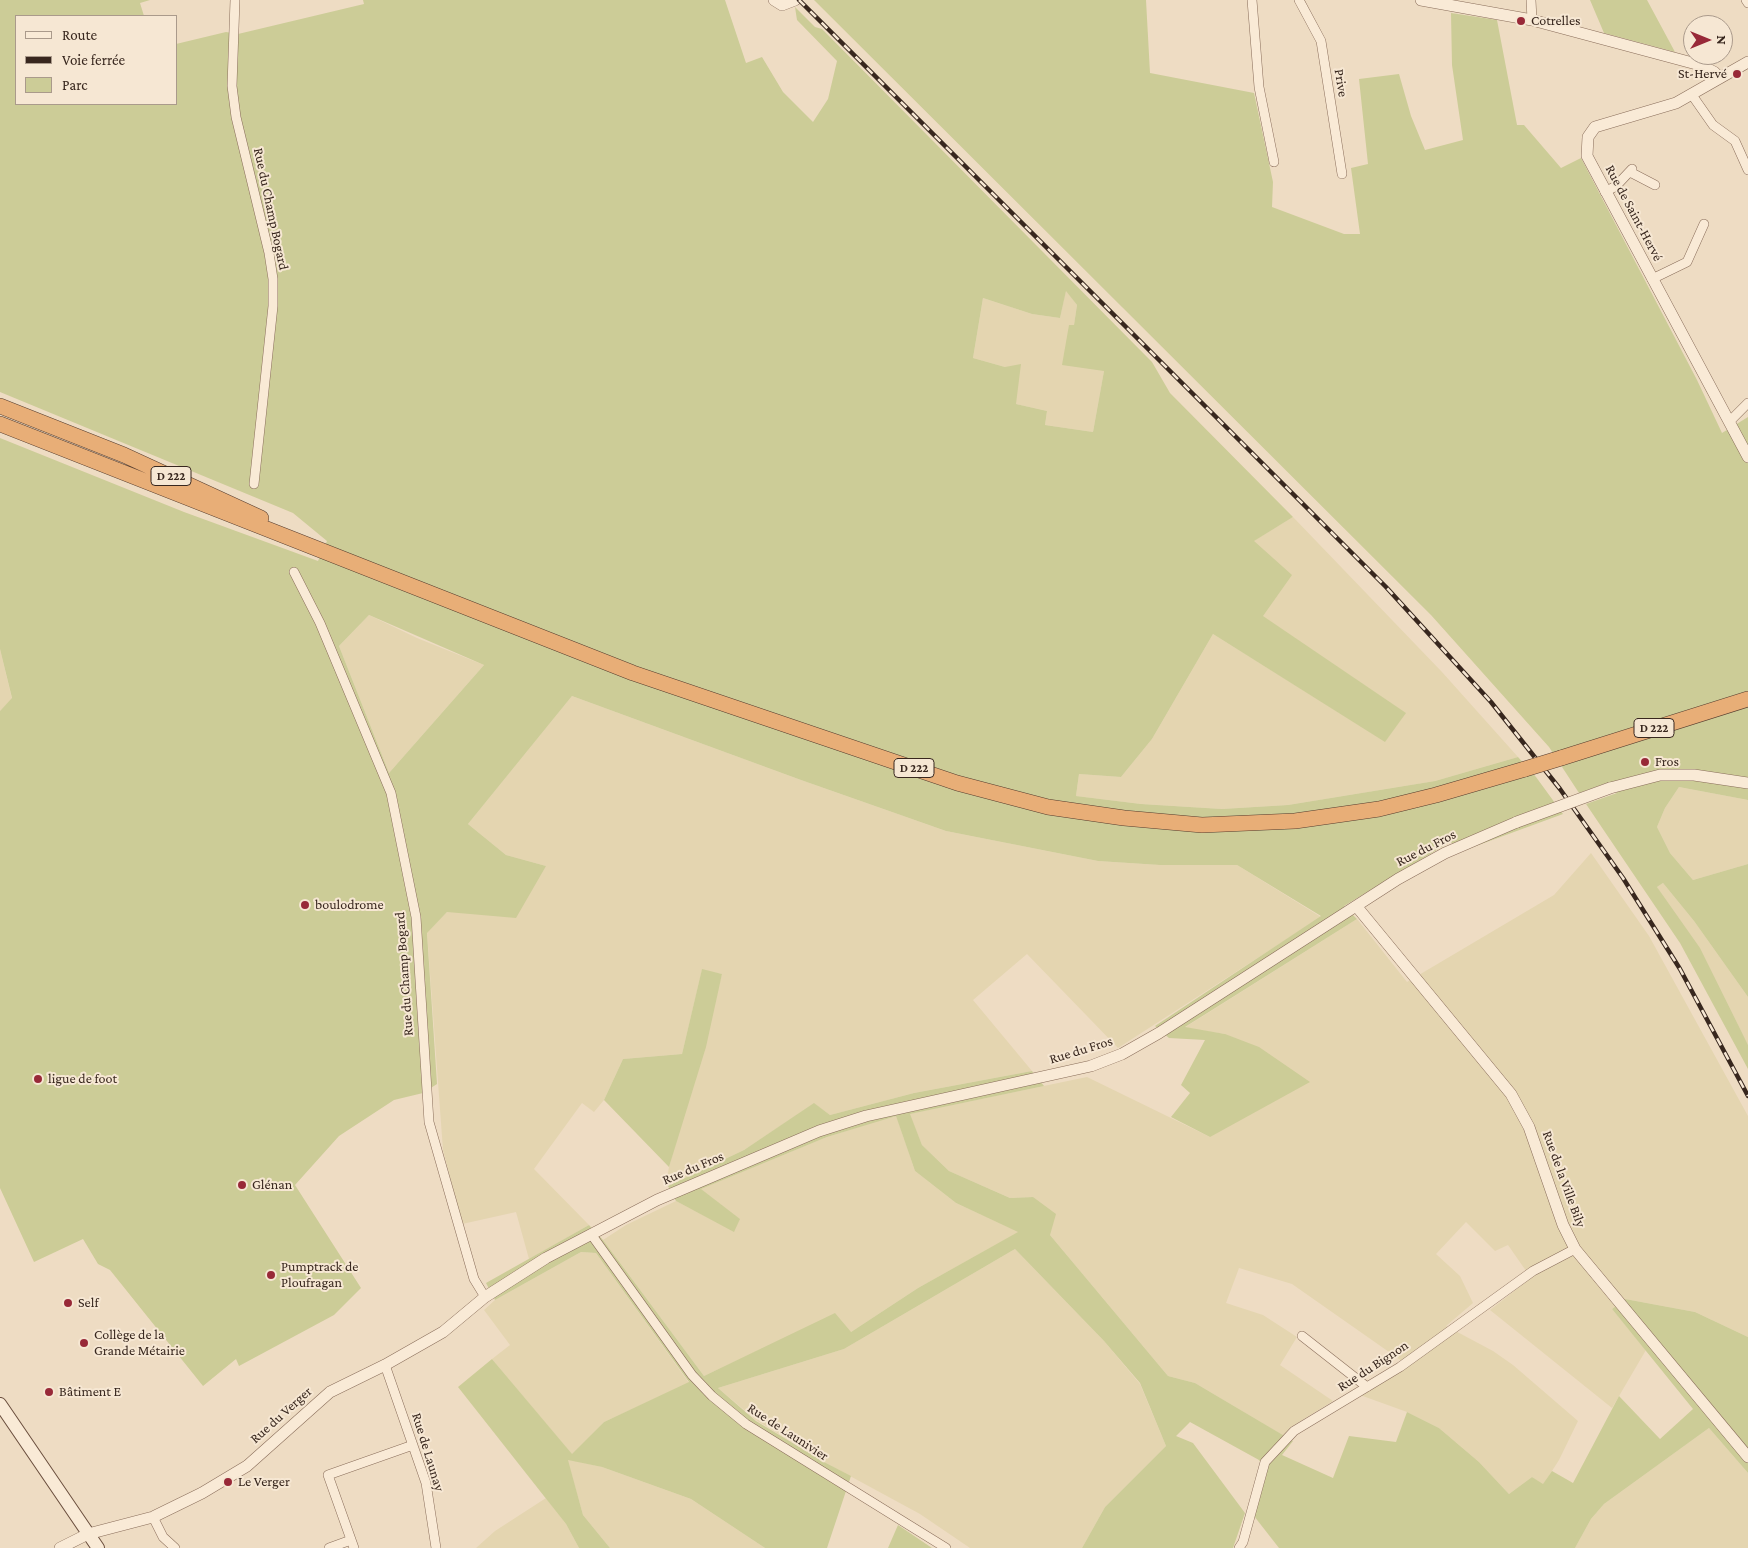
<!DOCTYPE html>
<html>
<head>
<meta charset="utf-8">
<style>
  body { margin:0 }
  #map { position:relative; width:1748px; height:1548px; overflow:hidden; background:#eedcc3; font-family:"Crimson Pro",serif }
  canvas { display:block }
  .legend { position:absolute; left:15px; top:15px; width:162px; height:90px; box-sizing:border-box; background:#f6e7d3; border:1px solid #aa9a8b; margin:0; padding:6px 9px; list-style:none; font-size:15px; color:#38271e }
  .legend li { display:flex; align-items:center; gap:10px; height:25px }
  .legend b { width:25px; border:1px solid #aa9a8b }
  .north { position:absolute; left:1683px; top:15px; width:50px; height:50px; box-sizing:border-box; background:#f6e7d3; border:1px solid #aa9a8b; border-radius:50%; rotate:90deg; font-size:14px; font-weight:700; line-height:20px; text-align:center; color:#38271e }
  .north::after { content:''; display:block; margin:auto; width:18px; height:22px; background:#982938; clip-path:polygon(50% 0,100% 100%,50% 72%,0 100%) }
</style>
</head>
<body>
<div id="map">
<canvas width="1748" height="1548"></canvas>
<ul class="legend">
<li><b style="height:6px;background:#f9ead6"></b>Route</li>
<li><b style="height:6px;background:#38271e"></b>Voie ferrée</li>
<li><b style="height:14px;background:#cccc97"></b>Parc</li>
</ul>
<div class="north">N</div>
</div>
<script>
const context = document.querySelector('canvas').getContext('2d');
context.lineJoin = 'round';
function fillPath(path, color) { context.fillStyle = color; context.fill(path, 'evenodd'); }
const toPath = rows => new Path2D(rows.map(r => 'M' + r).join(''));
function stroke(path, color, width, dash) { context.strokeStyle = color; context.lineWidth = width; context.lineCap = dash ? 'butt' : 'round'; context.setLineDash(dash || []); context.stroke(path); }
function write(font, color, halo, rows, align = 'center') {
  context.font = font + ' "Crimson Pro",serif'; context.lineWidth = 4; context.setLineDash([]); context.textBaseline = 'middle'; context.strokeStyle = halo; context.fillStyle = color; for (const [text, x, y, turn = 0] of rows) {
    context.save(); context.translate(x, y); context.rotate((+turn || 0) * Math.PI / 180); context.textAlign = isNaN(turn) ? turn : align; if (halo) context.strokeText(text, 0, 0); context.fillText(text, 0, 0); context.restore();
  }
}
fillPath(toPath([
  [1066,290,1077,305,1074,325,1070,325,1104,371,1093,432,1045,425,1047,411,1016,404,1005,367,973,358,983,298,1032,314,1060,318],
  [1293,517,1442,672,1518,757,1435,781,1288,805,1222,809,1141,804,1076,796,1079,774,1121,777,1152,739,1213,634,1385,741,1405,713,1262,616,1253,541],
  [369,615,417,638,484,665,389,773,339,646],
  [0,649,12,699,0,711],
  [572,696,801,780,946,831,1098,861,1160,865,1237,865,1321,917,1118,1048,1027,954,973,1000,1032,1071,914,1093,830,1115,814,1104,744,1150,668,1186,666,1184,669,1167,722,974,702,970,682,1054,623,1059,604,1100,594,1112,582,1103,534,1169,589,1225,529,1259,516,1212,462,1224,443,1150,427,932,447,912,546,866,506,855,468,824],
  [1679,787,1748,800,1748,864,1693,880,1670,853,1657,827,1665,808],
  [1591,853,1649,936,1748,1116,1748,1337,1695,1312,1625,1299,1612,1309,1646,1350,1612,1408,1490,1310,1531,1278,1508,1245,1495,1251,1466,1222,1436,1254,1460,1276,1473,1303,1446,1326,1493,1351,1513,1365,1578,1421,1559,1460,1543,1485,1532,1477,1509,1494,1479,1462,1439,1428,1407,1412,1360,1395,1409,1366,1292,1284,1239,1268,1226,1303,1263,1315,1297,1337,1280,1365,1333,1401,1291,1427,1284,1436,1195,1383,1168,1376,1050,1235,1033,1197,1010,1198,949,1171,922,1145,909,1114,1087,1077,1210,1137,1225,1034,1184,1028,1357,919,1407,982,1554,895],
  [1663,883,1694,921,1748,997,1748,1045,1657,887],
  [896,1115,915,1171,956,1203,1019,1232,918,1288,851,1332,764,1348,704,1376,603,1240,626,1225,676,1201,734,1231,739,1219,700,1189,827,1137],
  [1015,1249,1104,1341,1140,1384,1166,1446,1105,1507,1082,1548,970,1548,920,1514,826,1463,756,1420,718,1388,844,1349],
  [581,1252,596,1253,689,1383,604,1422,572,1455,492,1359,510,1345,484,1310,495,1300],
  [1709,1428,1748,1473,1748,1548,1575,1548,1591,1519,1604,1504],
  [567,1459,602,1467,691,1499,765,1548,610,1548,583,1515],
  [546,1498,566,1524,579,1548,476,1548,495,1531]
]), '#e4d5b0');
fillPath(toPath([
  [0,0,150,0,140,3,144,16,16,16,16,104,176,104,176,44,226,32,238,34,364,4,363,0,725,0,746,63,762,57,783,92,813,122,828,99,837,61,797,20,795,7,815,27,822,29,1152,362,1170,393,1293,517,1254,541,1292,575,1263,616,1406,713,1385,742,1213,634,1152,739,1121,777,1079,774,1076,796,1141,804,1222,809,1288,805,1435,781,1518,757,1536,777,1563,814,1465,850,1450,842,1344,906,1357,919,1185,1027,1225,1034,1259,1047,1310,1082,1210,1137,1171,1117,1190,1093,1181,1085,1205,1040,1169,1038,1155,1026,1321,916,1237,865,1160,865,1098,861,946,831,801,780,572,696,468,824,506,855,546,866,516,918,447,912,427,933,437,1084,423,1093,394,1100,339,1136,295,1185,361,1288,334,1315,239,1366,236,1359,203,1386,110,1270,98,1264,83,1239,34,1262,0,1188,0,711,12,698,0,649,0,438,184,512,318,561,327,541,293,513,0,392],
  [1066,291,1077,305,1074,325,1069,325,1062,365,1104,371,1093,432,1045,425,1047,411,1016,404,1021,364,1005,367,973,358,983,298,1032,314,1060,318],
  [369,615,484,665,389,773,339,646],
  [814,0,1146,0,1150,73,1254,93,1273,182,1272,207,1344,234,1360,234,1351,168,1368,164,1359,79,1399,74,1411,116,1425,150,1463,140,1452,65,1451,13,1497,20,1517,125,1524,125,1561,168,1581,158,1697,380,1722,433,1748,417,1748,800,1679,787,1665,808,1657,827,1670,853,1693,880,1748,864,1748,997,1694,921,1663,883,1657,887,1700,948,1748,1045,1748,1069,1680,943,1586,804,1617,793,1607,783,1579,793,1549,747,1431,615],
  [1590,0,1647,0,1675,52,1604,33],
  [702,969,722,974,706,1047,669,1167,604,1100,623,1059,682,1054],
  [1032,1071,1044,1086,910,1114,922,1145,949,1171,1010,1198,1033,1197,1056,1214,1050,1235,1168,1376,1195,1383,1293,1441,1282,1455,1333,1478,1349,1436,1396,1442,1407,1412,1439,1428,1479,1462,1509,1494,1532,1477,1543,1484,1552,1471,1573,1483,1619,1396,1660,1439,1693,1409,1612,1309,1625,1299,1695,1312,1748,1337,1748,1473,1709,1428,1604,1504,1591,1519,1575,1548,1279,1548,1254,1516,1267,1473,1259,1460,1190,1422,1176,1436,1193,1443,1245,1513,1233,1548,1082,1548,1105,1507,1166,1446,1140,1383,1104,1341,1015,1249,844,1349,718,1388,756,1421,826,1463,851,1476,827,1548,765,1548,691,1499,602,1467,568,1460,583,1515,610,1548,579,1548,566,1524,458,1387,492,1359,572,1454,604,1422,689,1382,596,1253,581,1252,495,1300,486,1283,589,1225,603,1240,704,1376,835,1313,851,1332,918,1288,1018,1232,956,1203,915,1171,896,1116,827,1137,701,1189,740,1219,734,1232,676,1201,668,1186,744,1150,814,1103,830,1115,914,1093],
  [898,1525,932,1548,888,1548]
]), '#cccc97');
const minor = toPath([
  [235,0,232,86,236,117,269,253,273,279,273,306,254,484],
  [1252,0,1259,87,1274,162],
  [1299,0,1321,41,1342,174],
  [1531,0,1532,20],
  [1746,0,1748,3],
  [1692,95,1713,125,1735,141,1748,170],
  [1630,172,1655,185],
  [1605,192,1616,186,1632,169],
  [1652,279,1687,262,1704,224],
  [1730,421,1748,403],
  [294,572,320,623,391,793,416,917,429,1122,474,1279,485,1297],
  [591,1234,692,1375,712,1396,746,1424,946,1548],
  [1302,1336,1367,1387],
  [385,1365,426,1483,436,1548],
  [153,1517,163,1537,175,1548],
  [329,1548,351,1540],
  [354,1548,328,1475,413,1445],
  [1239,1548,1243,1542,1265,1462,1294,1431,1400,1367,1533,1271,1575,1249]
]);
const tertiary = toPath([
  [774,0,782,5,795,0],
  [1421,0,1532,20,1700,65,1714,72,1719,77],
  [1748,62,1676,103,1595,127,1588,137,1587,156,1748,457],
  [1610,788,1660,775,1694,775,1748,783],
  [1357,907,1511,1094,1529,1127,1563,1225,1575,1249,1748,1457],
  [60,1548,88,1534,153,1517,202,1493,247,1466,330,1392,385,1365,443,1332,485,1297,546,1258,657,1200,819,1131,866,1116,1091,1066,1122,1054,1159,1033,1398,879,1445,853,1517,822]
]);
const secondary = toPath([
  [0,1404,98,1548]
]);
const trunk = toPath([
  [0,406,124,455,261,518],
  [0,424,633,673,957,783,1048,807,1124,818,1202,825,1295,821,1379,809,1436,795,1525,769],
  [1561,758,1748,699]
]);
stroke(minor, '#896d5a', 10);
stroke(tertiary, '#896d5a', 12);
stroke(secondary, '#6a4e3d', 14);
stroke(trunk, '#563c2e', 16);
stroke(minor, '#f9ead6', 9);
stroke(tertiary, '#f9ead6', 11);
stroke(secondary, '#f9ead6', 12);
stroke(trunk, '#e8ae77', 15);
const rail = toPath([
  [799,0,1386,587,1491,702,1560,789,1623,878,1680,969,1748,1096]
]);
stroke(rail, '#38271e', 4.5);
stroke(rail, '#f6e7d3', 2.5, [8]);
const tertiaryBridge = toPath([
  [1517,822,1610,788]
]);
const trunkBridge = toPath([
  [1525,769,1561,758]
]);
stroke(tertiaryBridge, '#896d5a', 12, []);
stroke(trunkBridge, '#563c2e', 16, []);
stroke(tertiaryBridge, '#f9ead6', 11);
stroke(trunkBridge, '#e8ae77', 15);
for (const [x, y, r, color] of [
  [1521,21,5,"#982938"],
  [1737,74,5,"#982938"],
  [1645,762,5,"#982938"],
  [305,905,5,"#982938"],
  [38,1079,5,"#982938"],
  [242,1185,5,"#982938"],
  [271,1275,5,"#982938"],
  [68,1303,5,"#982938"],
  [84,1343,5,"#982938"],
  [49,1392,5,"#982938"],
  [228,1482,5,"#982938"]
]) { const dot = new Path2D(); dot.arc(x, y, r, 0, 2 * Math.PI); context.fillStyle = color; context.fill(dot); stroke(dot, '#f6e7d3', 2); }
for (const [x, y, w] of [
  [171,476,40],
  [1654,728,40],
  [914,768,40]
]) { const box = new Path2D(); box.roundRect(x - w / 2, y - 9.5, w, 19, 4); context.fillStyle = '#f6e7d3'; context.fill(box); stroke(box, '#38271e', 1); }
write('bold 12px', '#38271e', null, [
  ["D 222",171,476],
  ["D 222",1654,728],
  ["D 222",914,768]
]);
write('14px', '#38271e', '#f6e7d3', [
  ["Cotrelles",1531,21],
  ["St-Hervé",1727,74,"right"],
  ["Fros",1655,762],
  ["boulodrome",315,905],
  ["ligue de foot",48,1079],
  ["Glénan",252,1185],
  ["Pumptrack de",281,1267],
  ["Ploufragan",281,1283],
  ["Self",78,1303],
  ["Collège de la",94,1335],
  ["Grande Métairie",94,1351],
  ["Bâtiment E",59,1392],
  ["Le Verger",238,1482]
], 'left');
write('14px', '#38271e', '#f6e7d3', [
  ["Prive",1341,83,81],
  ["Rue du Champ Bogard",271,209,78],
  ["Rue de Saint-Hervé",1634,213,62],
  ["Rue du Fros",1426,848,-27],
  ["Rue du Champ Bogard",404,974,-94],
  ["Rue du Fros",1081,1050,-17],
  ["Rue du Fros",693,1168,-23],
  ["Rue de la Ville Bily",1564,1179,70],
  ["Rue du Bignon",1373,1366,-33],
  ["Rue du Verger",281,1415,-42],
  ["Rue de Launivier",788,1432,33],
  ["Rue de Launay",428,1452,73]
]);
</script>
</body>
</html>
